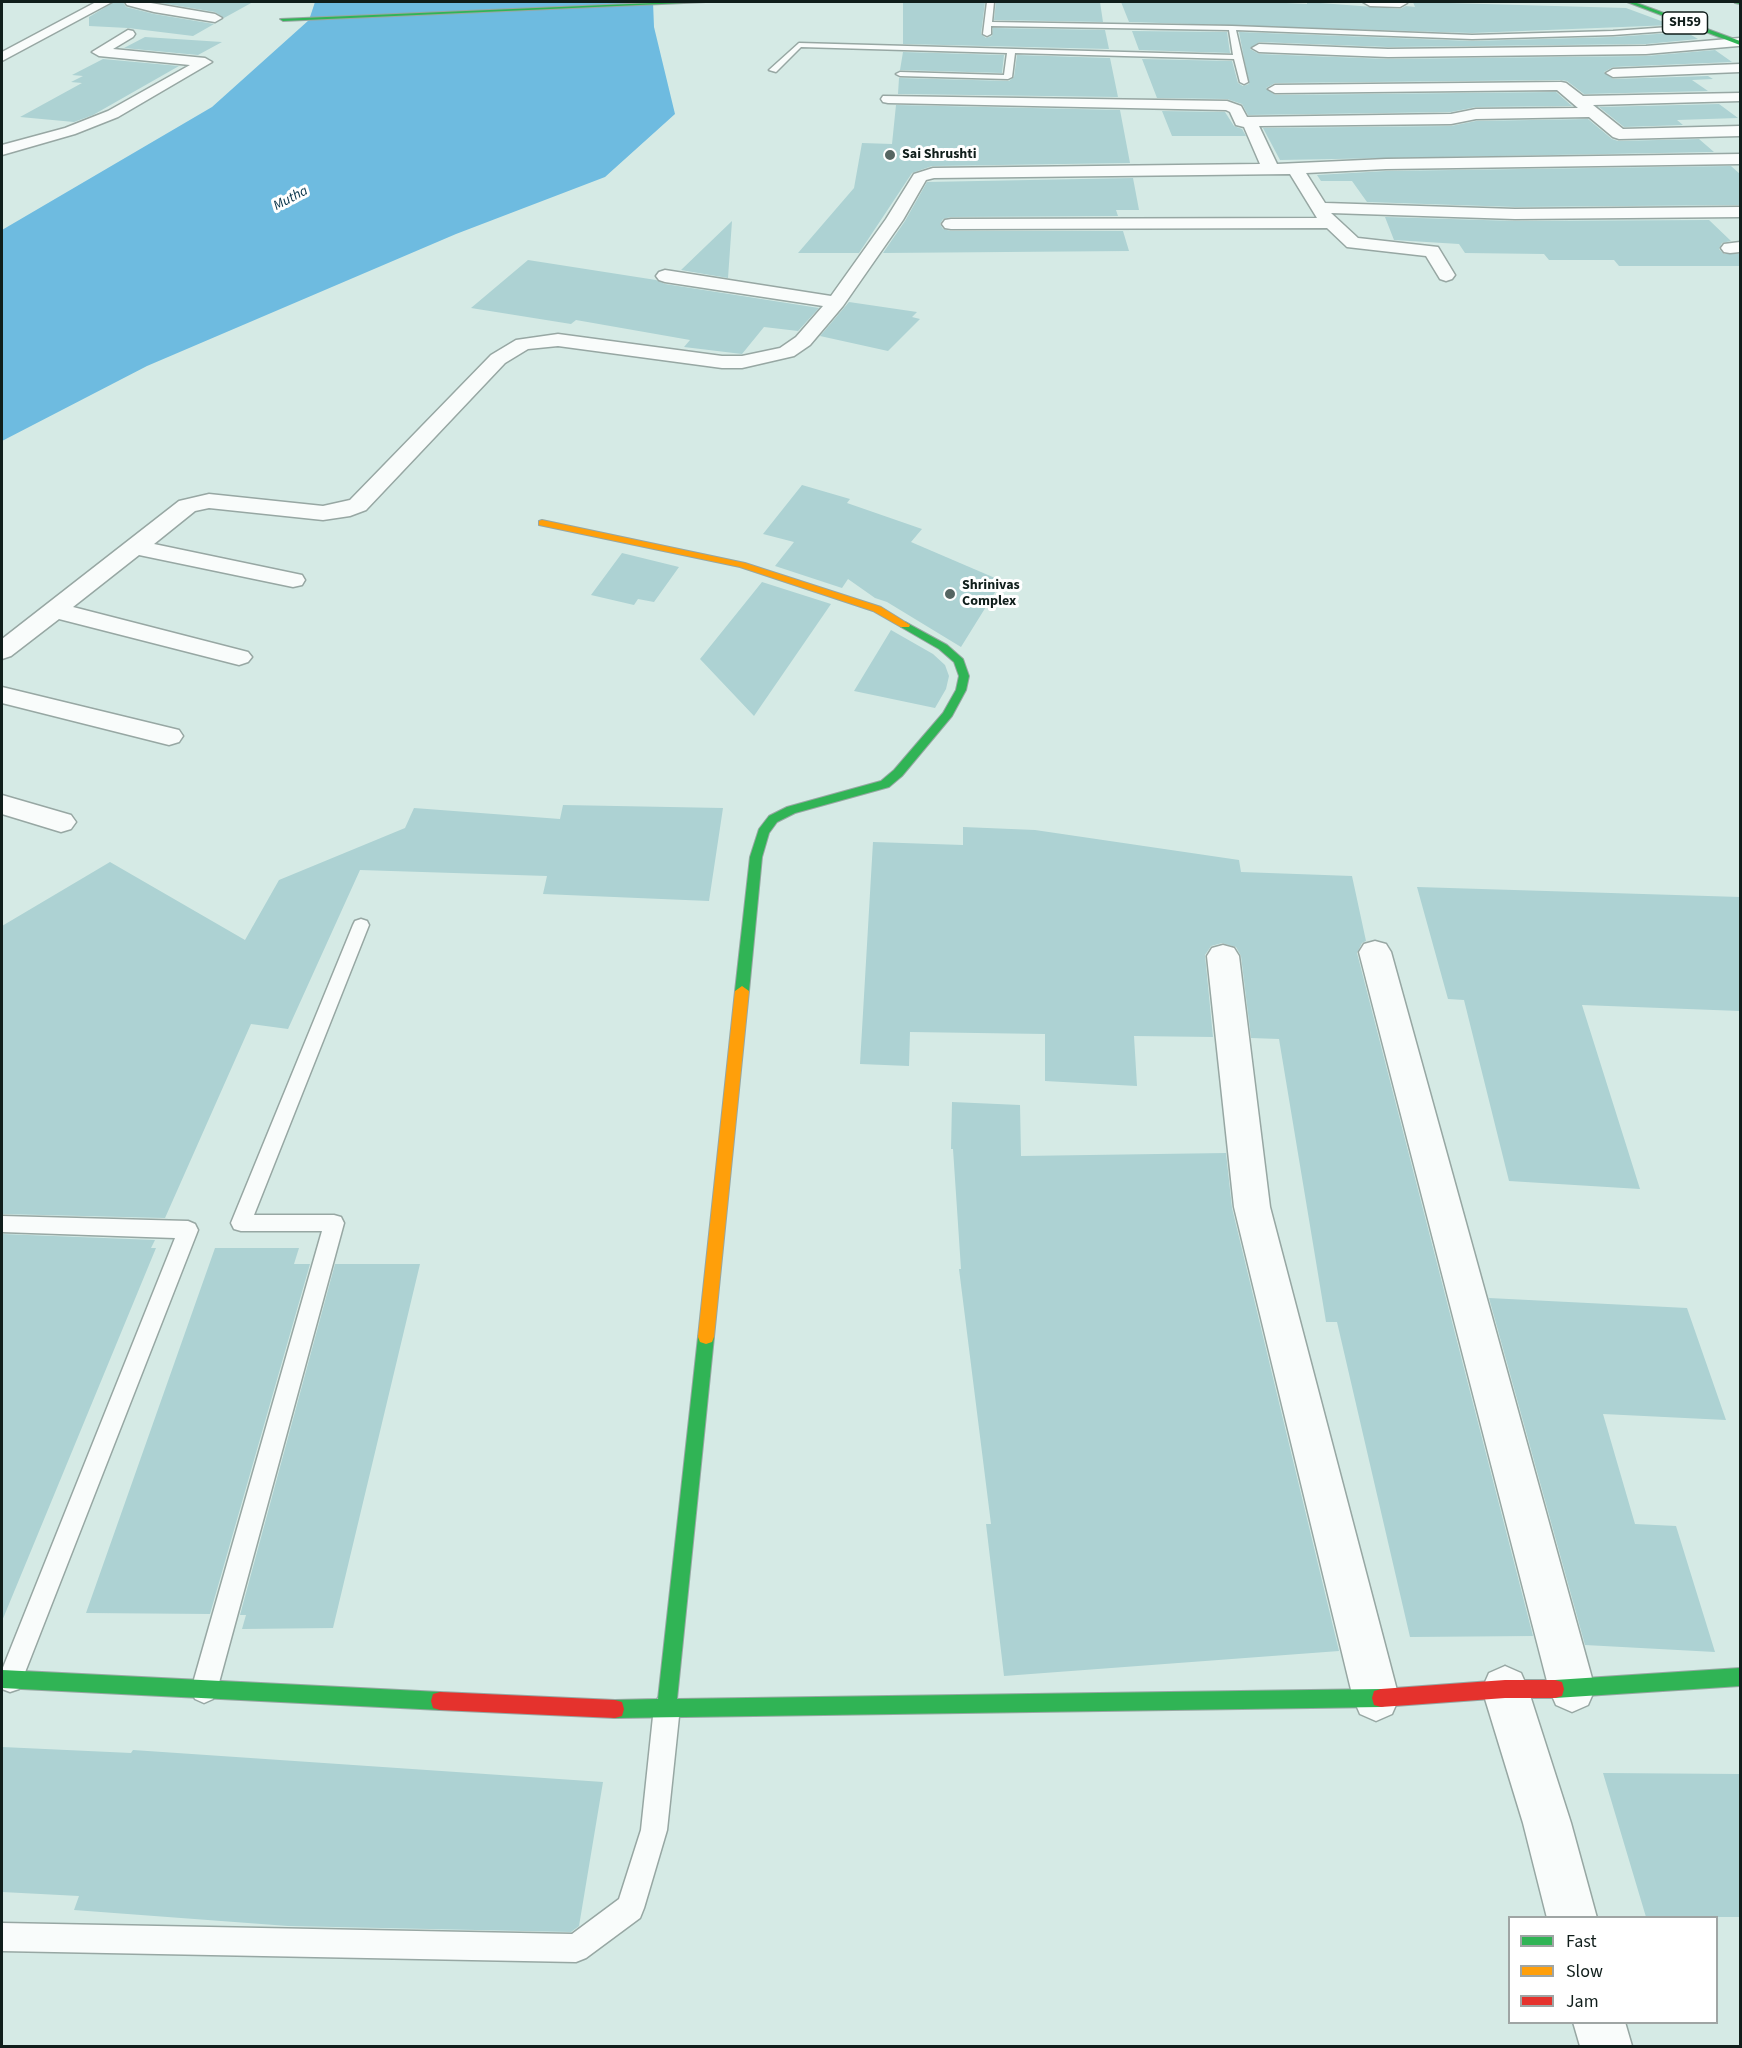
<!DOCTYPE html>
<html>
<head>
<meta charset="utf-8">
<style>
  body { margin:0 }
  #map { position:relative; width:1742px; height:2048px; overflow:hidden; background:#d5eae5; font-family:"Source Sans 3",sans-serif }
  canvas { display:block }
  .frame { position:absolute; inset:0; border:3px solid #101e1b; pointer-events:none }
  .legend { position:absolute; left:1508px; top:1916px; width:210px; height:108px; box-sizing:border-box; background:#fff; border:2px solid #9fa5a4; margin:0; padding:8px 10px; list-style:none; font-size:18px; color:#101e1b }
  .legend li { display:flex; align-items:center; gap:12px; height:30px }
  .legend b { width:30px; border:2px solid #9fa5a4 }
</style>
</head>
<body>
<div id="map">
<canvas width="1742" height="2048"></canvas>
<div class="frame"></div>
<ul class="legend">
<li><b style="height:8px;background:#30b455"></b>Fast</li>
<li><b style="height:8px;background:#ff9f0a"></b>Slow</li>
<li><b style="height:8px;background:#e5322d"></b>Jam</li>
</ul>
</div>
<script>
const context = document.querySelector('canvas').getContext('2d');
context.lineJoin = 'round';
function fillPath(path, color) { context.fillStyle = color; context.fill(path, 'evenodd'); }
const toPath = rows => new Path2D(rows.map(r => 'M' + r).join(''));
function stroke(path, color, width, dash) { context.strokeStyle = color; context.lineWidth = width; context.lineCap = dash ? 'butt' : 'round'; context.setLineDash(dash || []); context.stroke(path); }
function write(font, color, halo, rows, align = 'center') {
  context.font = font + ' "Source Sans 3",sans-serif'; context.lineWidth = 6; context.setLineDash([]); context.textBaseline = 'middle'; context.strokeStyle = halo; context.fillStyle = color; for (const [text, x, y, turn = 0] of rows) {
    context.save(); context.translate(x, y); context.rotate((+turn || 0) * Math.PI / 180); context.textAlign = isNaN(turn) ? turn : align; if (halo) context.strokeText(text, 0, 0); context.fillText(text, 0, 0); context.restore();
  }
}
fillPath(toPath([
  [315,2,653,2,654,27,675,114,605,177,456,234,147,366,2,441,2,230,212,107,309,20]
]), '#6ebbe0');
fillPath(toPath([
  [114,2,123,2,126,7,154,14,214,24,193,36,128,28,89,26,89,17],
  [155,2,253,2,224,18,215,12],
  [903,2,985,2,981,34,986,38,992,36,993,28,1105,30,1109,49,903,44],
  [996,2,1100,2,1103,22,994,20],
  [1121,2,1265,2,1307,4,1307,2,1400,9,1406,6,1415,7,1413,2,1626,8,1672,25,1472,33,1129,22],
  [1132,31,1227,32,1230,53,1139,50],
  [1239,32,1472,41,1613,37,1686,32,1698,39,1646,44,1388,47,1259,42,1250,49,1259,54,1388,59,1646,56,1715,50,1732,62,1613,67,1604,72,1613,79,1708,76,1713,79,1692,80,1708,91,1584,94,1567,81,1561,80,1275,83,1266,88,1275,95,1556,92,1572,106,1476,107,1451,112,1248,115,1242,104,1227,99,1157,98,1142,59,1232,61,1238,83,1243,86,1249,84],
  [145,37,222,42,198,55,124,48],
  [903,52,1004,55,1002,73,900,70],
  [1017,55,1110,58,1118,97,898,94,899,78,1009,81,1014,77],
  [103,59,179,66,93,115,74,122,20,117,82,83,71,82,83,76,72,75],
  [1719,104,1738,118,1677,120,1683,125,1624,127,1599,107],
  [896,105,1120,110,1130,163,932,166,912,173,859,253,798,253,854,188,862,143,892,144],
  [1162,111,1225,112,1234,126,1242,129,1246,136,1172,136],
  [1588,119,1612,139,1618,141,1699,139,1714,152,1280,160,1263,128,1451,126,1476,121],
  [1731,166,1740,174,1740,205,1515,207,1367,202,1352,181,1321,181,1317,175,1386,171],
  [1133,178,1139,210,1116,210,1118,216,951,217,943,219,940,224,943,229,951,231,1123,231,1129,251,883,253,905,221,927,182],
  [1385,217,1515,221,1709,220,1731,241,1722,243,1719,249,1724,254,1740,254,1740,266,1619,266,1614,260,1549,260,1544,254,1465,253,1459,244,1394,240],
  [732,221,728,278,681,270],
  [528,260,656,280,665,284,819,308,798,331,764,327,742,354,684,347,690,340,576,320,571,324,471,308],
  [849,302,917,312,912,317,920,319,888,351,820,336],
  [802,485,850,499,847,503,922,529,911,542,1002,581,961,647,887,602,875,598,848,579,842,588,775,566,794,542,763,534],
  [622,553,679,567,654,602,638,599,634,605,591,595],
  [762,582,831,604,754,716,700,659],
  [891,630,933,654,945,665,949,676,946,689,935,708,854,691],
  [563,805,723,808,709,901,543,894,547,876,360,870,288,1029,251,1024,165,1218,2,1214,2,926,110,862,245,940,279,880,405,828,414,808,560,819],
  [963,827,1035,830,1239,860,1241,872,1352,876,1366,941,1362,943,1357,953,1533,1636,1410,1637,1337,1322,1326,1322,1279,1039,1251,1038,1241,956,1236,947,1222,943,1211,946,1205,955,1213,1037,1134,1036,1137,1086,1045,1081,1045,1034,910,1032,909,1066,860,1064,873,842,963,845],
  [1417,887,1740,897,1740,1011,1582,1005,1640,1189,1509,1181,1464,1000,1448,999],
  [952,1102,1020,1105,1021,1156,1226,1153,1232,1208,1339,1651,1004,1676,986,1524,991,1524,959,1269,961,1269,953,1149,951,1149],
  [2,1234,155,1240,151,1248,156,1248,2,1621],
  [215,1248,299,1248,294,1264,310,1264,210,1614,86,1613],
  [335,1264,420,1264,333,1628,242,1629,246,1615,240,1615],
  [1489,1298,1687,1308,1726,1420,1603,1414,1635,1524,1676,1526,1715,1652,1585,1645],
  [2,1747,131,1753,133,1750,603,1782,579,1926,571,1932,288,1926,74,1910,79,1896,2,1892],
  [1603,1773,1740,1774,1740,1917,1646,1917]
]), '#add2d3');
const lane = toPath([
  [987,2,994,2,992,22,1232,26,1472,35,1613,31,1697,25,1701,27,1697,29,1613,35,1472,39,1236,30,1248,82,1244,84,1240,82,1234,59,1015,53,1012,77,1008,79,900,76,896,74,900,72,1004,75,1007,53,801,47,776,72,769,70,799,43,1233,55,1229,30,991,26,991,34,987,36,983,34,987,2],
  [361,919,367,921,369,925,254,1215,334,1215,341,1217,344,1223,217,1690,213,1699,204,1703,195,1699,191,1690,322,1231,241,1231,234,1229,231,1223,353,925,355,921,361,919],
  [2,1216,188,1221,195,1224,198,1230,22,1680,19,1689,10,1692,2,1689,2,1670,175,1238,2,1232,2,1216],
  [667,1694,676,1698,680,1707,667,1830,644,1908,640,1918,586,1958,576,1962,2,1951,2,1923,572,1934,619,1899,641,1830,654,1707,658,1698,667,1694]
]);
const street = toPath([
  [96,2,112,2,2,61,2,52,96,2],
  [125,2,145,2,215,14,222,18,215,22,154,12,127,5,125,2],
  [1363,2,1405,2,1407,3,1400,7,1370,6,1363,2],
  [128,30,133,31,135,34,133,37,113,49,205,58,212,62,118,117,75,134,2,155,2,145,65,128,108,111,190,65,99,56,92,52,128,30],
  [1740,38,1740,46,1738,46,1646,54,1388,57,1259,52,1252,48,1259,44,1388,49,1646,46,1740,38],
  [1740,64,1740,72,1613,77,1606,73,1613,69,1740,64],
  [1561,82,1566,83,1583,96,1740,93,1740,101,1593,105,1623,129,1740,126,1740,136,1619,139,1613,137,1589,117,1476,119,1451,124,1259,126,1277,164,1386,159,1740,154,1740,164,1386,169,1306,173,1325,203,1515,209,1740,207,1740,217,1515,219,1331,213,1358,238,1438,247,1455,275,1452,279,1446,281,1440,279,1426,256,1347,247,1327,228,951,229,945,228,942,224,945,220,951,219,1317,218,1290,174,934,178,926,180,903,220,843,306,810,345,794,356,742,368,722,368,558,346,528,349,505,363,366,510,350,516,323,520,209,508,195,511,154,544,302,575,305,580,302,585,293,587,139,555,73,607,248,652,252,657,248,662,239,665,59,619,11,656,2,659,2,639,179,501,209,494,323,506,350,500,491,355,516,340,558,334,722,356,742,356,780,348,796,337,823,306,665,282,659,280,656,276,659,272,665,270,831,296,886,219,914,174,933,168,1260,164,1244,127,1236,125,1230,112,1226,110,888,103,883,102,881,99,883,96,1227,101,1241,106,1247,117,1451,114,1476,109,1578,108,1557,90,1275,93,1268,89,1275,85,1561,82],
  [1740,242,1740,252,1730,253,1724,252,1721,248,1724,244,1740,242],
  [2,687,179,730,183,736,179,742,169,745,2,703,2,687],
  [2,795,71,815,76,822,71,829,61,832,2,814,2,795],
  [1375,941,1386,944,1391,952,1595,1689,1588,1705,1572,1712,1556,1705,1549,1689,1359,952,1364,944,1375,941],
  [1223,945,1234,948,1239,956,1270,1207,1399,1698,1392,1714,1376,1721,1360,1714,1353,1698,1234,1207,1207,956,1212,948,1223,945],
  [1505,1666,1521,1673,1528,1689,1571,1823,1597,1918,1547,1918,1523,1823,1482,1689,1489,1673,1505,1666],
  [1573,2022,1625,2022,1632,2046,1580,2046,1573,2022]
]);
const fast = toPath([
  [676,2,706,2,283,21,280,19,676,2],
  [1627,2,1634,2,1740,41,1740,45,1627,2],
  [1734,2,1740,2,1740,4,1735,3,1734,2],
  [905,622,947,645,963,659,969,676,966,690,952,716,902,776,889,787,795,813,777,822,769,833,762,857,749,991,747,994,737,994,735,991,750,857,759,829,769,816,787,807,881,781,894,770,943,713,956,690,959,676,954,662,939,649,901,627,901,623,905,622],
  [706,1330,712,1332,714,1337,677,1699,1381,1689,1388,1691,1390,1698,1388,1705,1381,1707,615,1718,608,1716,606,1709,608,1702,615,1700,658,1699,698,1337,700,1332,706,1330],
  [1740,1668,1740,1686,1555,1698,1548,1696,1546,1689,1548,1682,1555,1680,1740,1668],
  [2,1670,440,1692,447,1694,449,1701,447,1708,440,1710,2,1688,2,1670]
]);
const slow = toPath([
  [542,520,745,563,881,607,910,625,909,627,901,627,873,611,740,567,539,525,539,521,542,520],
  [742,986,749,991,714,1337,712,1342,706,1344,700,1342,698,1337,735,991,742,986]
]);
const jam = toPath([
  [1505,1680,1555,1680,1562,1682,1564,1689,1562,1696,1555,1698,1505,1698,1381,1707,1374,1705,1372,1698,1374,1691,1381,1689,1505,1680],
  [440,1692,615,1700,622,1702,624,1709,622,1716,615,1718,440,1710,433,1708,431,1701,433,1694,440,1692]
]);
stroke(lane, '#97a7a3', 3);
stroke(street, '#97a7a3', 3);
stroke(fast, '#97a7a3', 2);
stroke(slow, '#97a7a3', 2);
stroke(jam, '#97a7a3', 2);
fillPath(lane, '#f9fcfb');
fillPath(street, '#f9fcfb');
fillPath(fast, '#30b455');
fillPath(slow, '#ff9f0a');
fillPath(jam, '#e5322d');
for (const [x, y, r, color] of [
  [890,155,6,"#556562"],
  [950,594,6,"#556562"]
]) { const dot = new Path2D(); dot.arc(x, y, r, 0, 2 * Math.PI); context.fillStyle = color; context.fill(dot); stroke(dot, '#fff', 2); }
for (const [x, y, w] of [
  [1685,23,45]
]) { const box = new Path2D(); box.roundRect(x - w / 2, y - 11, w, 22, 4.5); context.fillStyle = '#fff'; context.fill(box); stroke(box, '#101e1b', 1.5); }
write('bold 14px', '#101e1b', null, [
  ["SH59",1685,23]
]);
write('bold 14px', '#101e1b', '#fff', [
  ["Sai Shrushti",902,155],
  ["Shrinivas",962,586],
  ["Complex",962,602]
], 'left');
write('italic 14px', '#022f46', '#fff', [
  ["Mutha",291,199,-28]
]);
</script>
</body>
</html>
